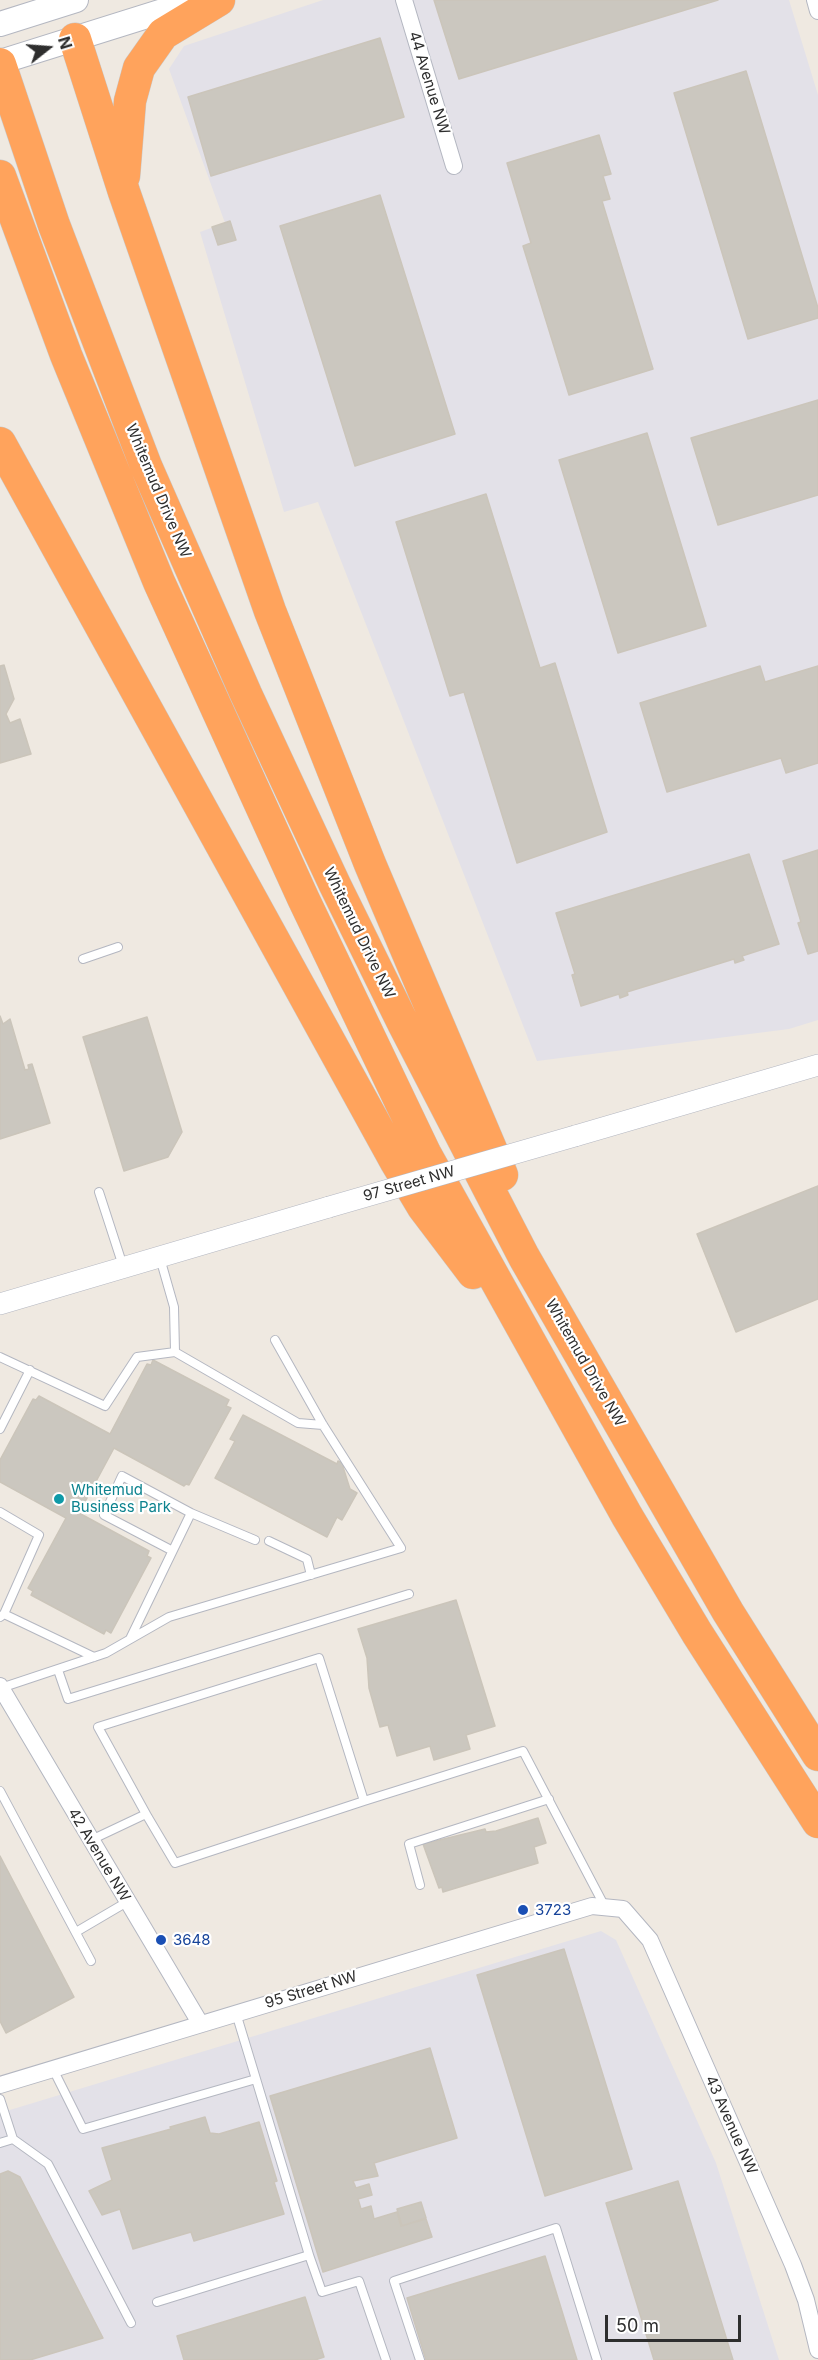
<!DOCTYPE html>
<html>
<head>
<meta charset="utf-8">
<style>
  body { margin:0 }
  #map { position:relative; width:818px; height:2360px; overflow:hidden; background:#efe9e1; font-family:Inter,sans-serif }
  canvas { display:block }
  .north { position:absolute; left:18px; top:18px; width:60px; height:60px; -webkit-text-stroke:4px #fff; paint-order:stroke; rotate:73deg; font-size:16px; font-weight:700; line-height:24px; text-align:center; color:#2e2e2e }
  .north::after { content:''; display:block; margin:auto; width:21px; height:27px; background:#2e2e2e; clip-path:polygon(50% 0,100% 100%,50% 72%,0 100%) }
  .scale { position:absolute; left:605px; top:2315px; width:136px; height:27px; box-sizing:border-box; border:3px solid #2e2e2e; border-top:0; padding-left:8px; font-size:18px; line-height:21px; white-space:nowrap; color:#2e2e2e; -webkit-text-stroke:4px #fff; paint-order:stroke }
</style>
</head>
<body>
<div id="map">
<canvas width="818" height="2360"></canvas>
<div class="north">N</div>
<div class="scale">50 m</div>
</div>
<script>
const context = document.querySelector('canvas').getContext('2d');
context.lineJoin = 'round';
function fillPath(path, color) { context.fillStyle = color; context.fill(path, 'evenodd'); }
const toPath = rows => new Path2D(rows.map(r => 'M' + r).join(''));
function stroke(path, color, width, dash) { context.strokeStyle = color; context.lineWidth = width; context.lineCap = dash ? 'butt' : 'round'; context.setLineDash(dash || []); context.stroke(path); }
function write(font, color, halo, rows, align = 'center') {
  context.font = font + ' Inter,sans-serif'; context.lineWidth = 4.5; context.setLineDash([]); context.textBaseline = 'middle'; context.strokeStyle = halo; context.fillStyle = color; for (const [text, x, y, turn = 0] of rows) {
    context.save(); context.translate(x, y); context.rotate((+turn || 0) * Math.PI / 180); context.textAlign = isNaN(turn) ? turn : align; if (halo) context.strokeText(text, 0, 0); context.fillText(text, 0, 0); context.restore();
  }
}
fillPath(toPath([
  [323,0,789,0,818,95,818,1020,789,1029,537,1061,318,502,284,512,200,232,225,223,169,69,184,46],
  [601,1931,616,1940,716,2163,779,2360,0,2360,0,2113]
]), '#e3e1e8');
const building = toPath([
  [434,0,718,0,459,79,434,0],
  [380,38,404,117,211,176,188,97,380,38],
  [746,71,818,308,818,318,748,339,674,93,746,71],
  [599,135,611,174,603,176,610,199,602,201,653,369,569,395,523,246,531,243,507,163,599,135],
  [380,195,455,434,355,466,280,226,380,195],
  [230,221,236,240,218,245,212,227,230,221],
  [818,400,818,495,718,525,691,438,818,400],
  [647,433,706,626,618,653,559,460,647,433],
  [486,494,540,668,555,663,607,832,517,863,464,692,450,696,396,522,486,494],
  [4,665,14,699,6,714,10,723,20,719,31,754,0,763,0,666,4,665],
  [760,666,765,682,818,666,818,763,786,773,781,758,667,792,640,703,760,666],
  [818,850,818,951,808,954,798,923,801,922,783,861,818,850],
  [749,854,779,944,742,956,744,960,735,963,734,959,627,992,628,995,620,998,619,994,581,1006,572,975,575,974,556,913,749,854],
  [0,1016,3,1024,10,1019,25,1070,29,1069,28,1065,32,1064,50,1123,0,1139,0,1016],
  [147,1017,182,1132,168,1157,124,1171,83,1037,147,1017],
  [818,1186,818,1299,736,1332,697,1234,818,1186],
  [153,1360,229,1400,226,1406,231,1408,189,1485,186,1484,184,1486,114,1448,79,1513,149,1551,147,1556,151,1558,111,1633,106,1630,104,1634,31,1595,33,1591,28,1588,66,1518,0,1482,0,1460,33,1399,36,1400,39,1396,110,1434,147,1364,151,1365,153,1360],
  [243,1415,337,1464,338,1461,345,1464,343,1467,350,1489,357,1493,342,1520,337,1517,327,1537,215,1478,235,1441,230,1439,243,1415],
  [456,1600,495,1726,466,1735,470,1749,434,1760,430,1746,397,1756,388,1725,380,1727,369,1688,367,1658,358,1629,456,1600],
  [538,1818,546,1843,534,1847,538,1863,443,1892,442,1887,439,1888,423,1844,485,1829,486,1832,496,1831,538,1818],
  [0,1856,74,1997,6,2033,0,2021,0,1856],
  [564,1949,632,2169,545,2196,477,1975,564,1949],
  [430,2048,457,2138,374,2163,378,2176,353,2181,356,2188,369,2184,372,2195,358,2199,361,2209,371,2206,374,2219,397,2212,401,2226,426,2219,432,2237,323,2272,270,2096,430,2048],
  [205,2117,210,2133,219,2134,259,2122,277,2181,274,2182,284,2214,194,2241,191,2232,133,2249,120,2209,102,2215,89,2191,112,2180,102,2148,171,2129,170,2127,205,2117],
  [8,2171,20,2177,103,2338,30,2360,0,2360,0,2174,8,2171],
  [678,2181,733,2360,654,2360,606,2203,678,2181],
  [421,2202,426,2218,402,2226,397,2209,421,2202],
  [545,2256,577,2360,426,2360,407,2298,545,2256],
  [305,2297,324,2357,315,2360,184,2360,177,2336,305,2297]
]);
fillPath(building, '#cbc7bf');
stroke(building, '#cbc5ba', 1.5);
const service = toPath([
  [83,959,118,947],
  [99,1192,123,1266],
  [175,1352,298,1423,323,1425],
  [0,1357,105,1406,137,1357,175,1352,174,1307,160,1258],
  [0,1429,30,1370],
  [0,1512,39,1535,4,1614,0,1617],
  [269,1541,307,1559,311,1575],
  [171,1550,104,1515,122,1476,191,1513],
  [4,1614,94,1657],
  [130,1639,191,1513,255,1540],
  [58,1670,68,1699,409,1594],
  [1,1688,106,1653,169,1617,401,1548,323,1425,275,1340],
  [0,1791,91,1961],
  [364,1801,523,1751,605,1907],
  [91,1840,146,1814,175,1863,364,1801,319,1658,98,1727,146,1814],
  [420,1885,409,1844,549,1799],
  [76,1932,127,1902],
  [53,2069,83,2129,256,2079,236,2013],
  [0,2099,13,2139,48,2164,131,2323],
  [0,2143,13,2139],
  [309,2255,322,2292,359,2281,386,2360],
  [157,2302,309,2255,256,2079],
  [420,2360,394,2281,556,2228,597,2360]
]);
const minor = toPath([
  [404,0,454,166],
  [815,0,818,11],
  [0,1686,200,2023],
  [0,2085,592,1906,623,1909,650,1940,793,2265,806,2300,818,2350]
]);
const tertiary = toPath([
  [575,1136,818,1065],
  [0,1304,329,1207]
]);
const secondary = toPath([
  [0,24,76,0],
  [0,62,198,0]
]);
const motorway = toPath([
  [75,39,124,192,270,611,370,864,502,1175],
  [0,64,54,225,146,466,246,694,335,885,404,1025,524,1257,728,1612,818,1755],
  [0,176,66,355,159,582,303,898,425,1153,627,1516,697,1633,818,1822],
  [124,176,130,101,139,68,163,34,219,0],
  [0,443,396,1162,423,1207,473,1273]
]);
stroke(service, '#b4b7c1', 10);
stroke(minor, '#b4b7c1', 18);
stroke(tertiary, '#b4b7c1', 22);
stroke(secondary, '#b4b7c1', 26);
stroke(motorway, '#c9c9c9', 33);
stroke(service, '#fff', 8);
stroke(minor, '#fff', 16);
stroke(tertiary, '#fff', 21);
stroke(secondary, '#fff', 24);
stroke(motorway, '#ffa35c', 32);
const tertiaryBridge = toPath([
  [329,1207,575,1136]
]);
stroke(tertiaryBridge, '#b4b7c1', 22, []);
stroke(tertiaryBridge, '#fff', 21);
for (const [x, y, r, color] of [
  [59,1499,6,"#0f9aa8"],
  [523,1910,6,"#1a4fb4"],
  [161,1940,6,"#1a4fb4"]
]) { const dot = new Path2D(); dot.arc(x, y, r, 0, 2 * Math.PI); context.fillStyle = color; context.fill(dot); stroke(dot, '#fff', 2); }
write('15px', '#2e2e2e', '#fff', [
  ["44 Avenue NW",429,83,73],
  ["Whitemud Drive NW",158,491,67],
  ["Whitemud Drive NW",359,933,64],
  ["97 Street NW",409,1184,-16],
  ["Whitemud Drive NW",585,1363,60],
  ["42 Avenue NW",99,1855,59],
  ["95 Street NW",311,1990,-17],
  ["43 Avenue NW",731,2125,66]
]);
write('15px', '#0d838f', '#fff', [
  ["Whitemud",71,1490],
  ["Business Park",71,1507]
], 'left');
write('15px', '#164399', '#fff', [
  ["3723",535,1910],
  ["3648",173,1940]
], 'left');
</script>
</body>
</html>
